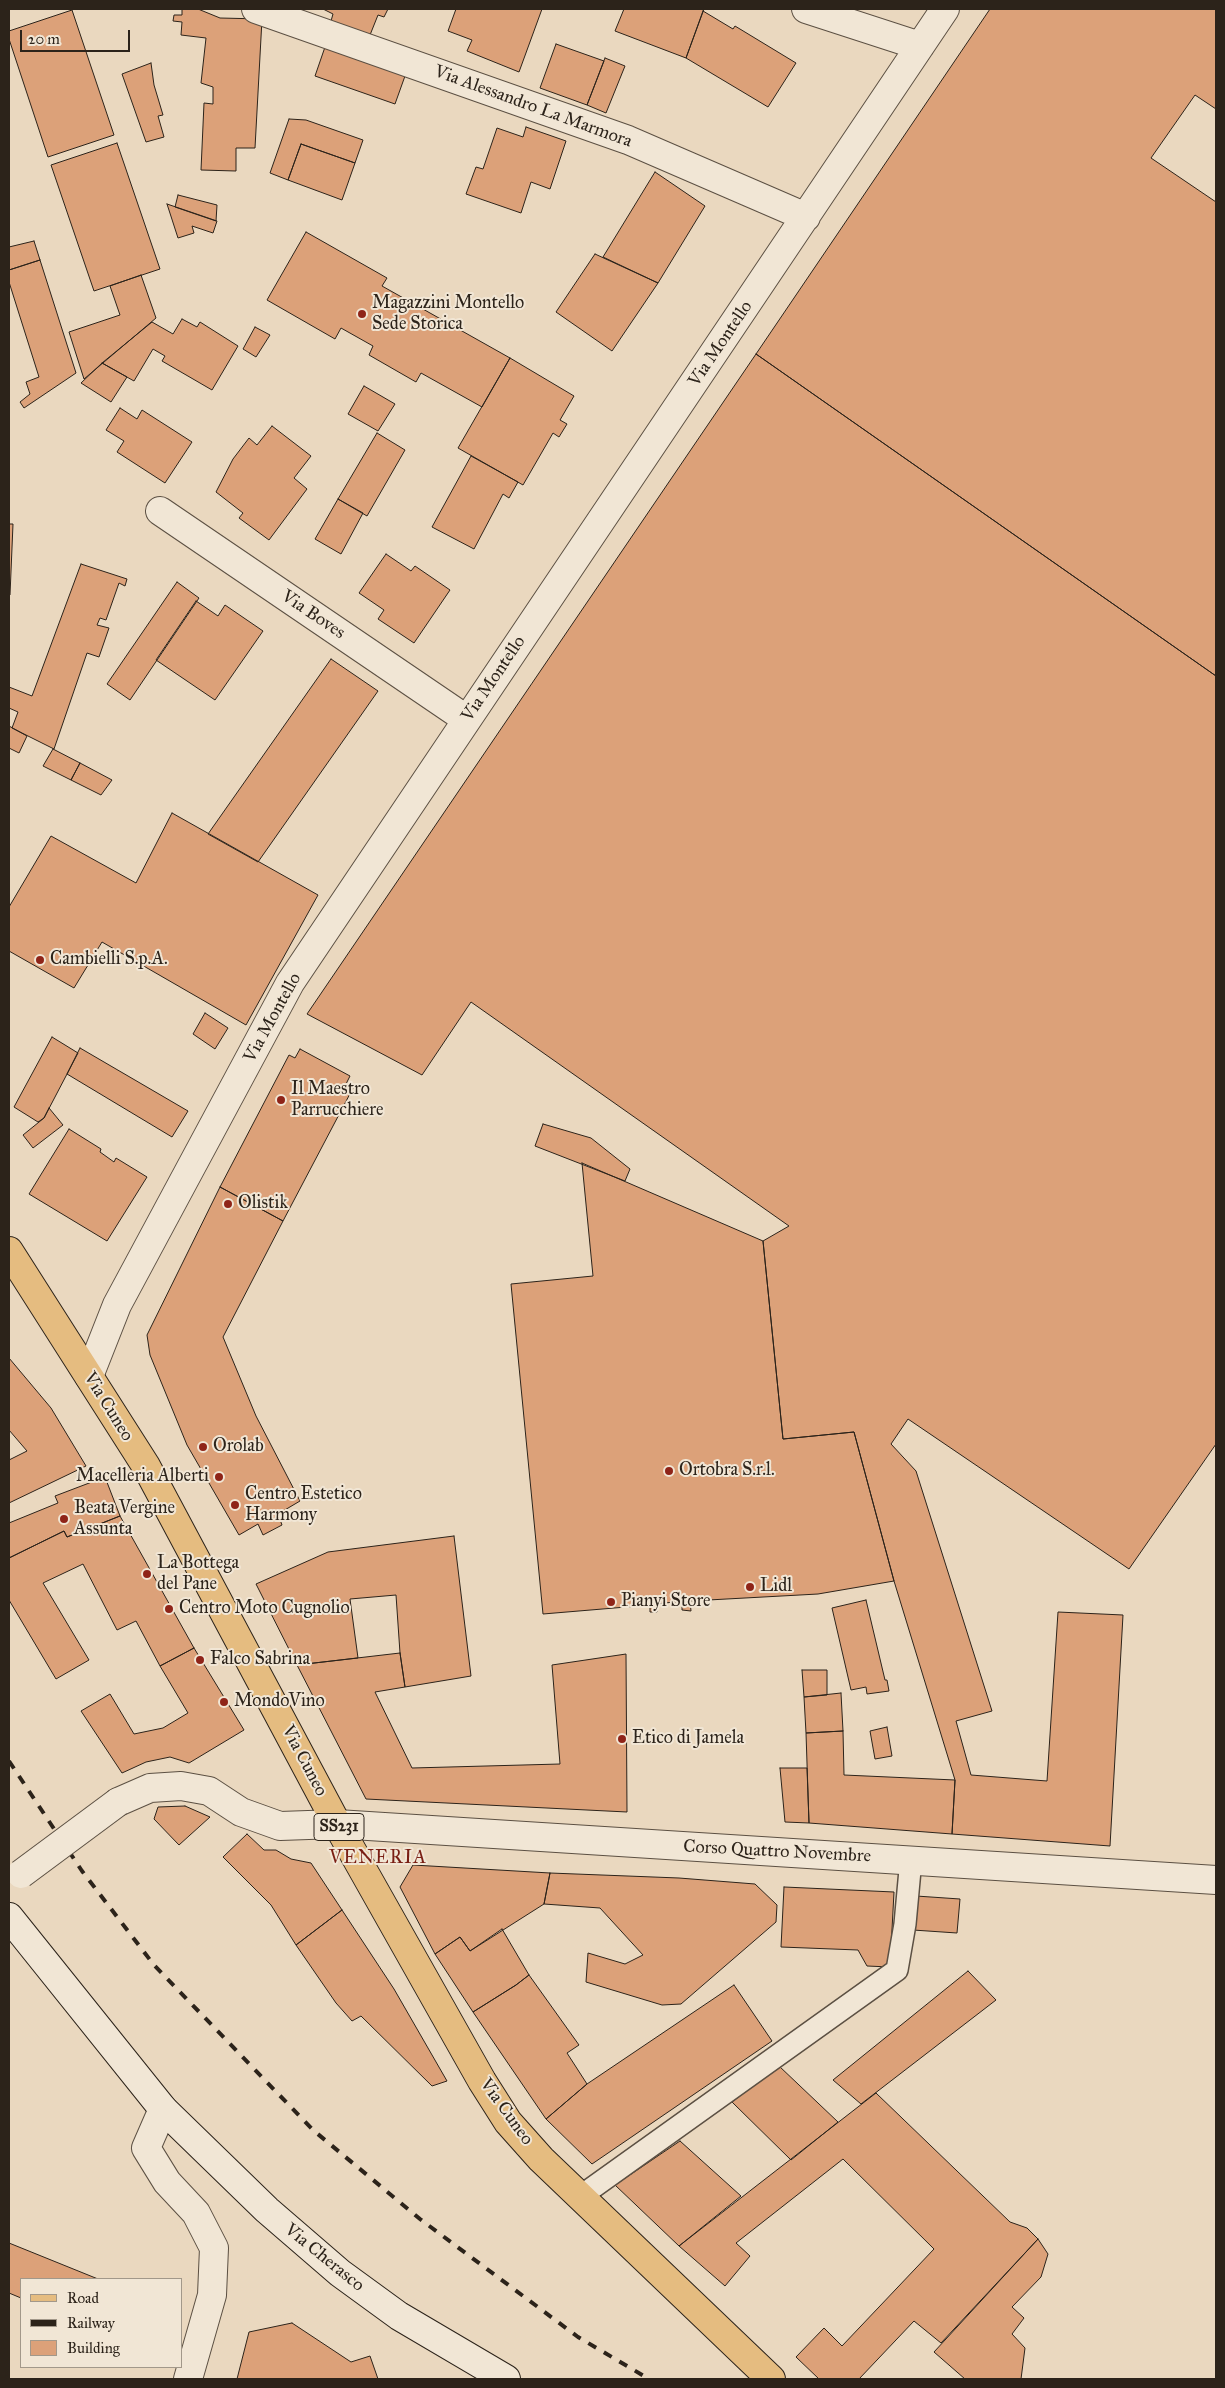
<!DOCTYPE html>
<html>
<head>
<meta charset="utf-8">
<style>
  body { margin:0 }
  #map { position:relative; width:1225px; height:2388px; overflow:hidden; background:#ead8bf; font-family:"IM FELL Great Primer",serif }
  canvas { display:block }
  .frame { position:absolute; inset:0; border:10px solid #2c231a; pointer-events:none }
  .legend { position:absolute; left:20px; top:2278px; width:162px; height:90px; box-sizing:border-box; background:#f1e6d5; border:1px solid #a2988a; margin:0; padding:6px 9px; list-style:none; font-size:15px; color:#2c231a }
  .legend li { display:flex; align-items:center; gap:10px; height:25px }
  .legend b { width:25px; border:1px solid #a2988a }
  .scale { position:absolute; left:20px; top:30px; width:110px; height:22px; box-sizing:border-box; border:2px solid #2c231a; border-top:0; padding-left:6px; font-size:15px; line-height:18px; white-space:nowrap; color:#2c231a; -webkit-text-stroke:4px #f1e6d5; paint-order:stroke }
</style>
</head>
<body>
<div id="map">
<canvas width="1225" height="2388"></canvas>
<div class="frame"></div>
<ul class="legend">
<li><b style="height:6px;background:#e5bc80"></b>Road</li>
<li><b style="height:6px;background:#2c231a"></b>Railway</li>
<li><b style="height:14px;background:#dca179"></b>Building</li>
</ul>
<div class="scale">20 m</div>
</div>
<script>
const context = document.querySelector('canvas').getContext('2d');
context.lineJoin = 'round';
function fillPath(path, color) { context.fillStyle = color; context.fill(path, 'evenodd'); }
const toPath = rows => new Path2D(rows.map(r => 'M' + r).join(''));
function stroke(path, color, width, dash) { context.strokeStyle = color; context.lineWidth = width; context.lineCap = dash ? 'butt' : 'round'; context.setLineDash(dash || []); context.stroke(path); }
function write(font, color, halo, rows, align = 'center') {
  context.font = font + ' "IM FELL Great Primer",serif'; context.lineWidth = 4; context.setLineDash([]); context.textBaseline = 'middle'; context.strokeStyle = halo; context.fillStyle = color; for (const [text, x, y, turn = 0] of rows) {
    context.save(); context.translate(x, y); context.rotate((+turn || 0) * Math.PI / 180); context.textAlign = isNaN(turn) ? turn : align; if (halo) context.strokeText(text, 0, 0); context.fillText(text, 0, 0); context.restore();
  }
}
const building = toPath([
  [182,9,198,9,220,18,262,19,255,148,236,148,236,171,201,170,204,103,213,104,213,87,201,83,206,38,181,35,182,22,173,21,174,15,182,15,182,9],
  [323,9,388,9,384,17,378,15,370,35,331,21,333,14,323,9],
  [456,9,542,9,519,72,467,51,472,40,448,31,456,9],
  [624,9,704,9,686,58,615,31,624,9],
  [990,9,1216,9,1216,109,1195,95,1151,158,1216,202,1216,676,756,354,990,9],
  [72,10,114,135,48,157,9,39,9,31,72,10],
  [703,11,733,29,735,26,796,63,768,107,686,58,703,11],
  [556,44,604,61,587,105,540,88,556,44],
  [325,47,405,76,395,104,315,76,325,47],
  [605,58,625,66,606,113,587,105,605,58],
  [151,63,154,85,163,115,158,116,164,137,146,142,122,74,151,63],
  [289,119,306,120,363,140,355,163,301,144,288,180,270,173,289,119],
  [526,127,566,141,550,189,531,182,521,213,466,194,476,167,483,169,497,128,523,137,526,127],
  [117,143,160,269,94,291,51,165,117,143],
  [301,144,355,163,342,200,288,180,301,144],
  [655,172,705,206,658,283,603,257,655,172],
  [178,195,217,205,216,221,175,207,178,195],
  [167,204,217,221,213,233,192,226,194,233,178,238,167,204],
  [306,232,387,278,382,286,510,358,482,407,421,373,416,382,369,355,373,346,341,328,335,339,267,300,306,232],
  [34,241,40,260,9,270,9,247,34,241],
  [595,254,658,283,612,351,556,312,595,254],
  [40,260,76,373,24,408,20,402,30,394,26,382,39,377,9,282,9,270,40,260],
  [141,275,156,318,84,379,69,332,120,315,110,286,141,275],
  [182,319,197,327,200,322,238,346,212,390,162,361,165,356,153,349,134,381,102,363,152,322,173,334,182,319],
  [255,327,270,335,256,357,243,349,255,327],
  [756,354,1216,676,1216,1444,1129,1569,908,1419,891,1444,916,1471,992,1711,956,1721,971,1775,1047,1781,1058,1612,1123,1615,1110,1846,952,1834,955,1780,894,1581,854,1432,783,1439,763,1241,789,1226,471,1002,422,1075,307,1014,756,354],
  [510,358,574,396,560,420,567,424,559,437,553,433,523,485,458,448,510,358],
  [102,363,127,377,111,402,81,383,102,363],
  [364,386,395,404,378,431,348,414,364,386],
  [120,408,137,419,142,410,192,442,165,483,117,452,124,441,106,430,120,408],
  [272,426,311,456,294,478,307,489,269,540,239,518,243,513,216,492,233,459,249,438,257,445,272,426],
  [377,433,405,450,367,516,338,499,377,433],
  [471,456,518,482,509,498,503,494,474,549,432,527,471,456],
  [338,499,363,513,341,554,315,539,338,499],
  [9,524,13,524,10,595,9,595,9,524],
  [386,554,411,571,415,566,450,590,414,643,378,619,384,610,359,593,386,554],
  [81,564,127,579,125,586,119,583,106,620,100,618,97,625,109,628,99,657,87,653,54,749,12,728,18,712,9,708,9,687,32,696,81,564],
  [177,582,199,598,130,700,107,684,177,582],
  [196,601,218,616,225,605,263,631,215,700,156,660,196,601],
  [331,659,378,691,258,862,208,834,331,659],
  [9,726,27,736,19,753,9,748,9,726],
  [53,749,80,763,71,780,43,766,53,749],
  [80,763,112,780,101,795,71,780,80,763],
  [172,813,318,895,246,1025,102,942,74,988,9,951,9,907,51,836,136,883,172,813],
  [205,1013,228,1028,215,1049,193,1034,205,1013],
  [52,1037,78,1053,44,1118,38,1122,14,1107,52,1037],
  [80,1048,188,1111,172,1137,67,1074,80,1048],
  [300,1049,350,1076,346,1084,353,1088,283,1221,220,1187,289,1055,295,1058,300,1049],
  [49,1108,63,1125,33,1148,23,1135,44,1118,49,1108],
  [543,1124,591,1138,630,1169,625,1181,535,1146,543,1124],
  [69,1129,101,1149,100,1152,114,1162,116,1158,147,1177,107,1241,29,1194,69,1129],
  [582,1163,763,1241,783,1439,854,1432,894,1581,818,1594,690,1601,691,1611,682,1610,682,1601,657,1604,657,1612,650,1612,650,1605,543,1614,511,1284,593,1276,582,1163],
  [220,1187,283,1221,223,1337,256,1416,300,1501,278,1514,282,1525,263,1535,258,1524,239,1535,187,1445,150,1355,147,1335,220,1187],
  [9,1358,51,1408,86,1466,9,1503,9,1460,27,1451,9,1430,9,1358],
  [105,1477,120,1516,67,1537,64,1531,9,1558,9,1523,58,1503,55,1496,105,1477],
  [120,1516,194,1648,160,1666,136,1621,117,1630,83,1564,43,1583,89,1660,56,1679,9,1600,9,1558,64,1531,67,1537,120,1516],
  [454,1536,471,1676,405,1687,400,1653,396,1595,350,1599,358,1658,297,1665,256,1584,328,1552,454,1536],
  [866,1600,885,1680,887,1680,889,1691,867,1694,866,1687,851,1690,832,1608,866,1600],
  [194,1648,244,1730,189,1763,170,1757,146,1762,122,1773,81,1711,110,1694,134,1734,163,1728,188,1713,160,1666,194,1648],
  [400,1653,405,1687,375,1692,412,1768,560,1764,552,1665,626,1654,627,1812,366,1799,297,1665,400,1653],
  [802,1670,827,1670,827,1695,804,1697,802,1670],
  [841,1693,843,1731,806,1733,804,1697,841,1693],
  [887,1727,892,1756,875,1759,870,1731,887,1727],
  [843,1731,844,1775,955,1780,952,1834,809,1823,806,1733,843,1731],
  [780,1768,807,1768,809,1823,785,1822,780,1768],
  [185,1806,210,1817,179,1845,154,1819,158,1807,185,1806],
  [247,1834,264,1850,276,1850,291,1859,311,1863,342,1910,296,1945,271,1905,223,1857,247,1834],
  [413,1865,550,1873,544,1904,470,1951,460,1937,435,1954,400,1887,413,1865],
  [550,1873,679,1878,755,1884,777,1905,776,1922,681,2004,662,2005,586,1982,588,1953,625,1964,643,1955,600,1908,544,1904,550,1873],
  [784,1887,894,1892,890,1967,867,1966,858,1950,781,1947,784,1887],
  [916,1896,960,1899,957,1933,913,1930,916,1896],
  [342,1910,394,1989,447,2081,432,2086,361,2016,352,2021,336,2003,296,1945,342,1910],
  [502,1929,529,1975,516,1985,473,2012,435,1954,460,1937,470,1951,502,1929],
  [968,1971,996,2000,861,2104,833,2080,968,1971],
  [529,1975,579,2045,567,2053,587,2084,546,2119,473,2012,516,1985,529,1975],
  [734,1985,772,2041,592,2164,546,2119,587,2084,734,1985],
  [779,2066,838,2122,791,2160,732,2102,779,2066],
  [876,2093,1010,2222,1027,2228,1038,2239,941,2343,914,2321,859,2379,819,2379,796,2357,824,2328,842,2346,934,2249,843,2159,736,2243,750,2256,725,2286,679,2246,876,2093],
  [680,2141,741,2196,679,2246,615,2185,680,2141],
  [1038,2239,1048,2254,1041,2277,1012,2307,1024,2318,1012,2334,1025,2348,1021,2379,965,2379,934,2352,1038,2239],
  [9,2243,98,2279,21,2279,21,2298,9,2293,9,2243],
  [292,2323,351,2362,370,2356,378,2379,237,2379,249,2332,292,2323]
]);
fillPath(building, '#dca179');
stroke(building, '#2c231a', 1);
const lane = toPath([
  [581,2196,897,1970,905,1924,911,1859]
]);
const street = toPath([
  [256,9,628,140,806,217],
  [806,9,920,46],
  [160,511,466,719],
  [89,1376,117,1305,290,983,945,9],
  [118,1802,150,1788,181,1786,209,1791,241,1812,280,1826,337,1824,1216,1880],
  [163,2109,146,2148,167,2182,196,2213,214,2248,212,2295,188,2379]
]);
const secondary = toPath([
  [9,1917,163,2109,267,2210,340,2273,399,2316,506,2379]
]);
const primary = toPath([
  [9,1251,146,1466,337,1824,482,2081,508,2122,541,2159,771,2379]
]);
stroke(lane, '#5c5043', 24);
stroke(street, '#5c5043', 30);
stroke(secondary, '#2c231a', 30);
stroke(primary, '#2c231a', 30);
stroke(lane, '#f1e6d5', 21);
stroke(street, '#f1e6d5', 28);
stroke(secondary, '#f1e6d5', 28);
stroke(primary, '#e5bc80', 28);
stroke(toPath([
  [9,1761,82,1871,154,1965,313,2130,420,2219,578,2337,649,2379]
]), '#2c231a', 4, [9, 9]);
const streetBridge = toPath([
  [21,1874,118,1802]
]);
stroke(streetBridge, '#5c5043', 30, []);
stroke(streetBridge, '#f1e6d5', 28);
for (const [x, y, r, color] of [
  [362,314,5,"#8f2418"],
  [40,960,5,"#8f2418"],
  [281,1100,5,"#8f2418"],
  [228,1204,5,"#8f2418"],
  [203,1447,5,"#8f2418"],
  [669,1471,5,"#8f2418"],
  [219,1477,5,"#8f2418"],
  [235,1505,5,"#8f2418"],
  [64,1519,5,"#8f2418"],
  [147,1574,5,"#8f2418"],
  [750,1587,5,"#8f2418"],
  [611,1602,5,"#8f2418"],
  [169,1609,5,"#8f2418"],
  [200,1660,5,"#8f2418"],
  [224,1702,5,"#8f2418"],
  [622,1739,5,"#8f2418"]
]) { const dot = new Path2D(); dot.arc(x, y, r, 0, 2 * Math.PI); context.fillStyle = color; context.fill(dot); stroke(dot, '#f1e6d5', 2); }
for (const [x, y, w] of [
  [339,1827,50]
]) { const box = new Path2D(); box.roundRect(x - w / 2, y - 13.5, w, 27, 4); context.fillStyle = '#f1e6d5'; context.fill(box); stroke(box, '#2c231a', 1); }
write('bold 16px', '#2c231a', null, [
  ["SS231",339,1827]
]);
write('18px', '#2c231a', '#f1e6d5', [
  ["Via Alessandro La Marmora",533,107,20],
  ["Via Montello",721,344,-56],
  ["Via Boves",313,615,34],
  ["Via Montello",494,679,-56],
  ["Via Montello",273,1018,-61],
  ["Via Cuneo",108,1407,58],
  ["Via Cuneo",304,1761,62],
  ["Corso Quattro Novembre",777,1852,3],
  ["Via Cuneo",506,2112,54],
  ["Via Cherasco",324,2258,39]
]);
write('18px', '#2c231a', '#f1e6d5', [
  ["Magazzini Montello",372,304],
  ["Sede Storica",372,325],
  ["Cambielli S.p.A.",50,960],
  ["Il Maestro",291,1090],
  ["Parrucchiere",291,1111],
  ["Olistik",238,1204],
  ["Orolab",213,1447],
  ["Ortobra S.r.l.",679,1471],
  ["Macelleria Alberti",209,1477,"right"],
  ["Centro Estetico",245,1495],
  ["Harmony",245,1516],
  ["Beata Vergine",74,1509],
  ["Assunta",74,1530],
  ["La Bottega",157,1564],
  ["del Pane",157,1585],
  ["Lidl",760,1587],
  ["Pianyi Store",621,1602],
  ["Centro Moto Cugnolio",179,1609],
  ["Falco Sabrina",210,1660],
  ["MondoVino",234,1702],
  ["Etico di Jamela",632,1739]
], 'left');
context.letterSpacing = '1px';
write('19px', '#7a1f14', '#f1e6d5', [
  ["VENERIA",378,1858]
]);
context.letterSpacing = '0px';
</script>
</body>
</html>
